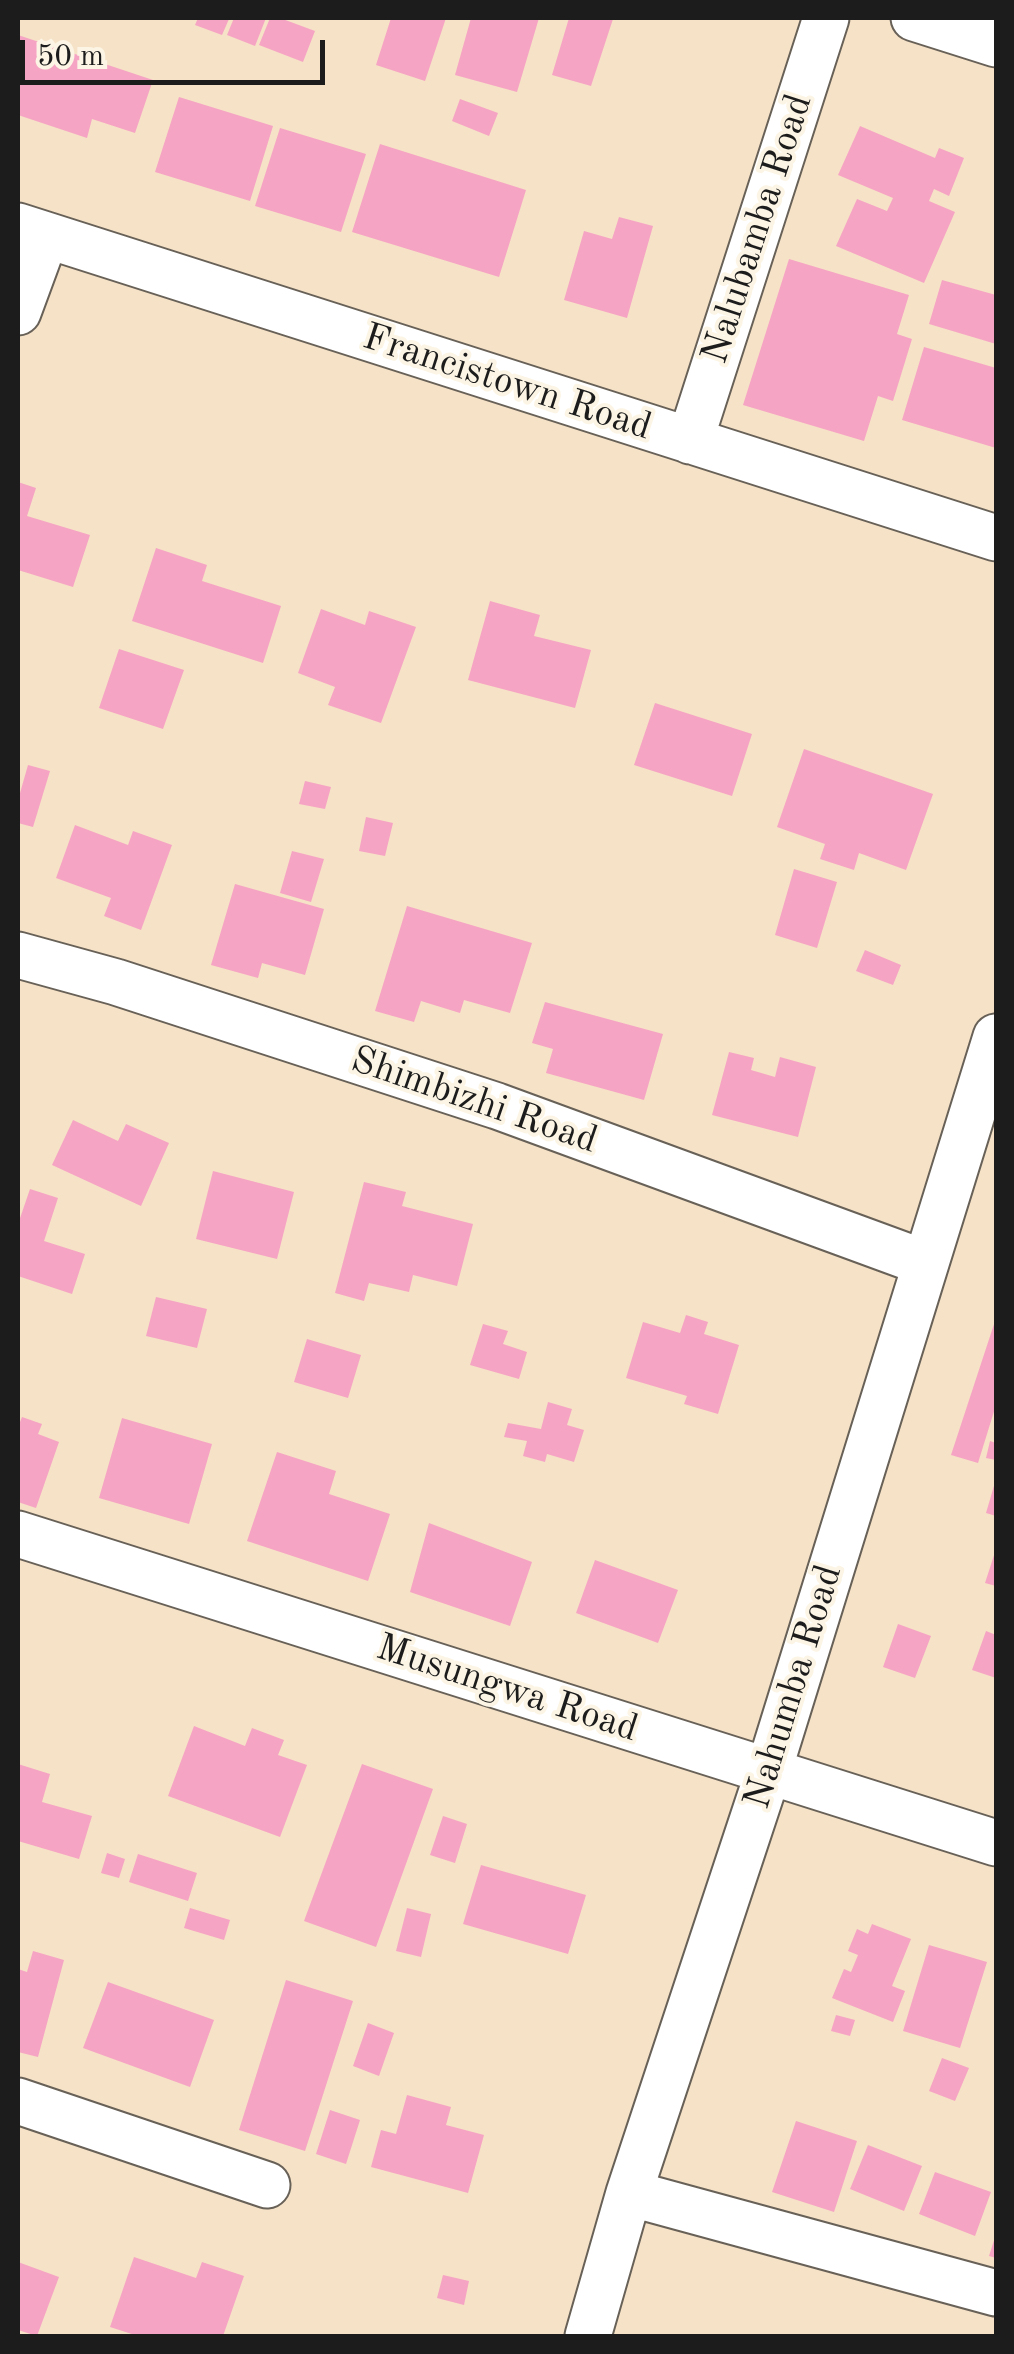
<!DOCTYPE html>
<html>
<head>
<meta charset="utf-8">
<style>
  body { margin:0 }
  #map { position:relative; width:1014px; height:2354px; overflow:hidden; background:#f6e2c7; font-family:"Old Standard TT",serif }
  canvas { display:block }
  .frame { position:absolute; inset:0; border:20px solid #1c1c1c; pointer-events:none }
  .scale { position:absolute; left:20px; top:40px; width:305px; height:45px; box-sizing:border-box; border:5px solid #1c1c1c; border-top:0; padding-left:12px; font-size:30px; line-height:35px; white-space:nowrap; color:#1c1c1c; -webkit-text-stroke:8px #fcf5e5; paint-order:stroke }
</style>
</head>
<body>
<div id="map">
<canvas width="1014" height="2354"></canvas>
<div class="frame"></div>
<div class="scale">50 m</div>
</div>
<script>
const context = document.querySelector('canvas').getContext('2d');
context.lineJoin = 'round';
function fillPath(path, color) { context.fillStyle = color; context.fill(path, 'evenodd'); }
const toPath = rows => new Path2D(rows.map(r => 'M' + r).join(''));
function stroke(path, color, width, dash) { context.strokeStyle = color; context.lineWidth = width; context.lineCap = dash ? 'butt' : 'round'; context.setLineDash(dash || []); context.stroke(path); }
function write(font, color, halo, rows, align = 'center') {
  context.font = font + ' "Old Standard TT",serif'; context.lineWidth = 8; context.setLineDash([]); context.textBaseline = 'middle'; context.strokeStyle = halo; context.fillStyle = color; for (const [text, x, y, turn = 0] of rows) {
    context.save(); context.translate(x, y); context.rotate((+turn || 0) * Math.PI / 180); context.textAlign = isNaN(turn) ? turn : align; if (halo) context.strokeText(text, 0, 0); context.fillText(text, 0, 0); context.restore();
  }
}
fillPath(toPath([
  [198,18,225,18,229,19,222,35,195,25],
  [234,18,266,18,255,46,227,35],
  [270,18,280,18,315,31,303,62,259,45],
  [391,18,446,18,425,81,376,65],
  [471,18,539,18,517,92,455,75],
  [569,18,613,19,591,86,552,75],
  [18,35,153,80,135,133,92,119,87,138,18,115],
  [179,97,273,126,250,201,155,172],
  [460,99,498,113,489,136,452,121],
  [860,126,935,158,939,148,964,158,949,196,934,189,929,201,955,212,924,283,836,246,857,199,887,211,893,198,838,175],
  [280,128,366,154,341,232,255,206],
  [380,144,526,190,499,277,352,232],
  [619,217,653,226,627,318,564,300,584,231,612,239],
  [789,259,909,295,897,334,912,339,893,401,878,396,864,441,743,405],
  [942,280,996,295,996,344,929,324],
  [924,347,996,368,996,448,902,420],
  [18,482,36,488,27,516,90,535,73,587,18,570],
  [156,548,207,565,202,581,281,606,263,663,132,621],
  [490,601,540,615,534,636,591,650,575,708,468,680],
  [321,609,365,625,369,611,416,627,381,723,328,705,335,687,298,673],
  [119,649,184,670,163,729,99,708],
  [655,703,752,734,732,796,634,765],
  [804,749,933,794,906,870,859,853,854,870,820,859,825,844,777,827],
  [28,765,50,771,33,827,18,823,18,800],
  [305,781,331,787,325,809,299,804],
  [366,817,393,823,385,856,359,851],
  [75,825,128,845,133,831,172,845,141,930,104,916,111,898,56,878],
  [292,851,324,859,311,902,280,893],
  [794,869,837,882,817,948,775,935],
  [235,884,324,909,305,975,262,963,258,978,211,965],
  [407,906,532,943,510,1013,464,1000,460,1013,421,1001,414,1022,375,1011],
  [865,950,901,965,893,985,856,971],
  [545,1002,663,1034,644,1100,546,1073,553,1049,532,1043],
  [729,1052,754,1058,751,1070,775,1077,780,1057,816,1067,798,1137,712,1115],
  [73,1120,118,1141,126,1124,169,1143,141,1206,52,1165],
  [213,1171,294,1192,277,1259,196,1239],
  [364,1182,406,1192,402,1206,473,1224,457,1286,413,1275,409,1292,369,1283,364,1301,335,1293],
  [30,1189,58,1198,44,1241,85,1254,72,1294,18,1276,18,1224],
  [156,1297,207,1309,197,1348,146,1336],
  [686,1315,708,1322,704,1334,739,1345,718,1414,684,1404,687,1396,626,1378,643,1322,680,1333],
  [996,1318,996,1405,978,1463,951,1455],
  [483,1324,508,1331,503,1344,527,1352,519,1379,470,1365],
  [307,1339,361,1355,348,1398,294,1382],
  [548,1402,572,1409,567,1425,584,1430,574,1462,547,1454,545,1462,523,1456,527,1441,504,1437,508,1423,541,1429],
  [22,1417,42,1424,38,1434,59,1442,36,1508,18,1502,18,1427],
  [122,1418,212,1444,189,1524,99,1498],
  [990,1441,996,1443,996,1460,986,1458],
  [277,1452,336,1471,329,1494,390,1514,368,1581,247,1541],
  [996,1479,996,1516,986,1513],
  [429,1523,532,1562,510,1626,410,1592],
  [996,1549,996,1586,985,1583],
  [595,1560,678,1590,658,1643,576,1613],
  [898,1624,931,1636,915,1678,883,1667],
  [986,1631,996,1635,996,1678,972,1670],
  [194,1726,245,1746,252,1728,284,1740,278,1755,307,1765,280,1837,168,1796],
  [18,1764,50,1774,42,1802,92,1816,79,1859,18,1841],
  [362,1764,433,1789,376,1947,304,1921],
  [443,1816,467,1824,455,1863,430,1855],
  [107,1853,125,1859,119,1878,101,1873],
  [138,1854,197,1873,188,1901,129,1882],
  [481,1865,586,1895,568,1954,463,1924],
  [190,1908,230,1920,224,1940,184,1928],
  [407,1908,431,1914,421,1957,396,1951],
  [872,1924,911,1939,892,1986,905,1991,893,2022,832,1998,844,1969,851,1972,858,1955,848,1951,857,1929,868,1934],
  [929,1945,987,1962,960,2048,903,2031],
  [33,1951,64,1960,38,2057,18,2052,18,1969,27,1972],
  [286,1980,353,2001,305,2151,239,2130],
  [108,1982,214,2020,190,2087,83,2048],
  [836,2015,855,2020,850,2036,831,2031],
  [368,2023,394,2033,379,2076,353,2066],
  [942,2058,969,2068,955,2101,929,2091],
  [407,2095,451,2107,446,2125,484,2135,468,2193,371,2167,381,2130,396,2134],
  [330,2110,360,2120,346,2164,316,2154],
  [796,2121,857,2141,834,2212,772,2192],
  [868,2145,922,2166,904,2211,850,2189],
  [935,2172,991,2192,975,2236,919,2214],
  [996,2234,996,2258,989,2256],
  [134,2257,196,2278,202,2262,244,2276,223,2336,138,2336,110,2327],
  [18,2262,59,2277,37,2336,18,2330],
  [443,2275,469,2281,464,2305,437,2298]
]), '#f6a4c3');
const minor = toPath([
  [914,18,996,44],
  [18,226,996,538],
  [18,312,46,236],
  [690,441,826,18],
  [18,955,116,982,497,1106,925,1263],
  [18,1534,996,1843],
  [18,2101,267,2185],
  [629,2193,996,2293],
  [588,2336,629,2193,768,1773,996,1037]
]);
stroke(minor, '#686158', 49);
stroke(minor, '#fff', 45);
write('38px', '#1c1c1c', '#fcf5e5', [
  ["Nalubamba Road",758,229,-72],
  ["Francistown Road",507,383,18],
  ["Shimbizhi Road",474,1101,19],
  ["Nahumba Road",794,1687,-73],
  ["Musungwa Road",507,1689,18]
]);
</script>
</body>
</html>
